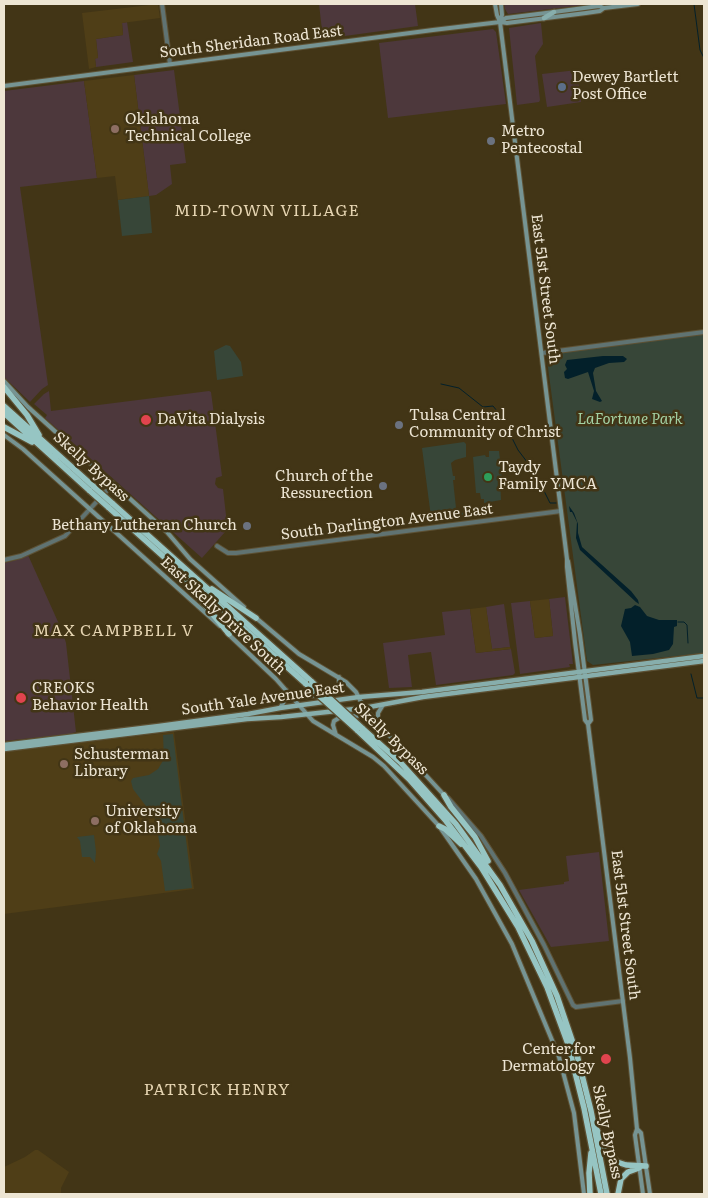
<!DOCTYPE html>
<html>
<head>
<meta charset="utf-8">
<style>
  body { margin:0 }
  #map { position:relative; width:708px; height:1198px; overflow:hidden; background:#423516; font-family:Literata,serif }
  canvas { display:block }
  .frame { position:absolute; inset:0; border:5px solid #ede5d3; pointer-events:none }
</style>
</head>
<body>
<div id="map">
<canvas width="708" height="1198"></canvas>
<div class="frame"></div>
</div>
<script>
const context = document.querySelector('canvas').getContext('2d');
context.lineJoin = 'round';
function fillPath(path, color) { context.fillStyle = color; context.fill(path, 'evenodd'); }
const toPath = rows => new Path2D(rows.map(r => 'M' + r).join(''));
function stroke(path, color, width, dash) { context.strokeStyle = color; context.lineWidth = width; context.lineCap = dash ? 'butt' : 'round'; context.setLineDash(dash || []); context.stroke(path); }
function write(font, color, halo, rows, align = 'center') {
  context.font = font + ' Literata,serif'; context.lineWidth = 5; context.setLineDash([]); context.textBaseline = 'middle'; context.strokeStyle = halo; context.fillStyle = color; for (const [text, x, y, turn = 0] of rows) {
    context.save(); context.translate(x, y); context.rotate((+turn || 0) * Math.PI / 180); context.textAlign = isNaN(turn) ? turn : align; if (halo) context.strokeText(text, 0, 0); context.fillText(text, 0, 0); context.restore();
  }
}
fillPath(toPath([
  [319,4,415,4,418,26,323,39],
  [504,4,593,4,508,14,505,9],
  [127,22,133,62,96,67,95,58,98,58,96,39,123,35,122,23],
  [541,23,543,44,535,56,540,100,539,102,517,105,509,28],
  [493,29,496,32,506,104,388,118,379,43],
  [174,70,186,163,170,165,172,184,156,195,149,196,134,75],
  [577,70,581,102,547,107,542,74],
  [84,81,97,178,20,187,48,385,42,389,30,402,4,377,4,91],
  [49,391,51,411,209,391,211,392,222,476,216,478,215,484,218,488,223,489,227,524,225,532,202,558,45,418,47,415,34,404,44,394],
  [28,555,63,633,66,643,76,732,69,734,4,741,4,563,13,561],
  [565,597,573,664,569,664,570,667,520,674,511,603,530,601,535,638,553,636,549,599],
  [504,604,510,647,492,649,486,607],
  [470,609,476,653,511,649,515,673,513,675,436,685,431,652,408,655,412,687,389,688,383,643,445,635,442,612],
  [599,852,609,941,551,947,519,890,564,884,564,882,569,881,566,856]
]), '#4d383c');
fillPath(toPath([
  [158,4,160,18,122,23,123,35,96,39,98,58,95,59,96,67,89,69,82,13],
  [134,75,149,196,118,200,115,176,97,178,84,81],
  [549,599,553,636,535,638,530,601],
  [486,607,492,649,510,647,511,649,476,653,470,609],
  [174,732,194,889,4,914,4,752],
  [35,1150,38,1150,69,1172,61,1188,61,1194,4,1194,4,1167,25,1157]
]), '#4f3e17');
fillPath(toPath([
  [149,196,152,233,122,236,118,200],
  [704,334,704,653,593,665,587,661,547,360,550,354],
  [226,345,230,346,241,362,243,376,217,380,214,351],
  [464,442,466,444,466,457,455,460,451,463,453,476,455,476,455,480,453,480,456,508,463,513,464,517,431,517,422,448],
  [489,451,499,451,502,477,500,478,501,500,484,503,484,499,481,499,480,493,476,493,473,457,485,455,486,457,489,457],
  [173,734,192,888,165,891,161,861,157,854,160,846,155,818,133,789,131,781,133,778,149,775,158,769,164,759,163,735],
  [94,835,96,852,95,863,90,857,82,857,80,841,77,837]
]), '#374638');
fillPath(toPath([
  [603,356,623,356,627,359,624,362,609,363,595,368,593,373,596,391,602,401,600,402,592,399,594,391,588,372,568,379,565,378,564,372,567,369,565,365,567,360],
  [569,506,574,513,578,524,578,533,582,547,631,591,638,600,639,604,636,602,580,550,576,538,577,522,572,512,570,512],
  [635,605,640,607,647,616,659,620,677,620,677,626,674,627,673,644,669,650,653,654,632,656,630,642,621,626,625,609,631,608]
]), '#03202a');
stroke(toPath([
  [694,4,700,50,704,58],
  [441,384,459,388,483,407,493,406,502,417,507,419],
  [512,438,518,450,534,471,550,503,556,503],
  [678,622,684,622,687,625,688,643],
  [691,674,697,698,704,698]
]), '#03202a', 1);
const tertiary = toPath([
  [162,4,170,64],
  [542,353,704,332],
  [217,546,228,553,236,553,561,511],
  [4,560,21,556,65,536,113,484],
  [448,798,481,836,505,873,544,945,573,1005,576,1007,623,1001]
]);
const secondary = toPath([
  [495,4,497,15,500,22],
  [501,4,502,15,500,22,567,559,567,567,575,642,585,720,588,724,630,1058,637,1129,635,1135,643,1194],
  [500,22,506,18,554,12,599,6,604,8,638,4],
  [4,86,433,30,500,22,507,23,586,13,600,11,604,8],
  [4,381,28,407,167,532,190,559,244,607],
  [4,435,23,449,220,626],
  [568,561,580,635,591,720,588,724],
  [255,617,299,654,346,682,356,692,364,708,444,795],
  [227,633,276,679,313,721,373,757,384,766,439,826,476,879,512,944,559,1057,574,1113,584,1194],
  [325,694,335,693,339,689,339,677],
  [291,695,302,697,318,695],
  [280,708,285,700,286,690],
  [378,722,378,713,383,705],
  [336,735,333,725,334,721,339,718,364,715,374,721],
  [637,1129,641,1133,650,1194]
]);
const primary = toPath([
  [544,18,554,12],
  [4,745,159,726,248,714,280,708,359,697,422,692,704,656],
  [4,749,247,719,281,717,364,708,423,697,704,661]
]);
const motorway = toPath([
  [4,387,27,415,39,435],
  [4,406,94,487],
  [4,413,90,491],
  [4,427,32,442],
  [112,503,312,682],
  [108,507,306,684],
  [181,576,229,634],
  [212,589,256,618],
  [362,728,400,762,456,824,500,885,532,941,557,996,577,1055,591,1111,607,1194],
  [357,730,409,779,446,821,481,867,518,927,547,987,568,1044,584,1108,601,1194],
  [444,795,451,807,475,837,488,861],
  [439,826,445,829,461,844],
  [597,1130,606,1150,617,1162,626,1165,646,1166],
  [590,1194,589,1173,591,1153],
  [618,1194,621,1179,628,1172,639,1168]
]);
stroke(tertiary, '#5d5134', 6);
stroke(secondary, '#5d5134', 6);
stroke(primary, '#5d5134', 7);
stroke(motorway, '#5d5134', 8);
stroke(tertiary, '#607372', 4);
stroke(secondary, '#769493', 4);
stroke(primary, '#87aeac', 4.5);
stroke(motorway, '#96c5c3', 5.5);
const motorwayBridge = toPath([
  [94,487,112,503],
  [90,491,108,507],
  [312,682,362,728],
  [306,684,357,730]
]);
stroke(motorwayBridge, '#5d5134', 8, []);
stroke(motorwayBridge, '#96c5c3', 5.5);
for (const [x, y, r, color] of [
  [562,87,5,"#5c6f8a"],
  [115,129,5,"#8d6e63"],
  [491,141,5,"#6b7280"],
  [146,420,6,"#e0444e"],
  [399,425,5,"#6b7280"],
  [488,477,5,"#2e9e5b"],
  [383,486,5,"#6b7280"],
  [247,526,5,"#6b7280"],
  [21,698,6,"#e0444e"],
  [64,764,5,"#8d6e63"],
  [95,821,5,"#8d6e63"],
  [606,1059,6,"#e0444e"]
]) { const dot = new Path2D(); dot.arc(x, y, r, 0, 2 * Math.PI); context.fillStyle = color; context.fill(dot); stroke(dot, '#423516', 2); }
write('15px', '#ede5d3', '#423516', [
  ["South Sheridan Road East",251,42,-7],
  ["East 51st Street South",545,289,83],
  ["Skelly Bypass",91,467,42],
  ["South Darlington Avenue East",387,522,-7],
  ["East Skelly Drive South",223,616,43],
  ["South Yale Avenue East",263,699,-8],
  ["Skelly Bypass",391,739,44],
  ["East 51st Street South",625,925,83],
  ["Skelly Bypass",607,1132,78]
]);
write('15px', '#ede5d3', '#423516', [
  ["Dewey Bartlett",572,78],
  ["Post Office",572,95],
  ["Oklahoma",125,120],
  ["Technical College",125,137],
  ["Metro",501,132],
  ["Pentecostal",501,149],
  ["Tulsa Central",409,416],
  ["Community of Christ",409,433],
  ["DaVita Dialysis",157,420],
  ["Taydy",498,468],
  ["Family YMCA",498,485],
  ["Church of the",373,477,"right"],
  ["Ressurection",373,494,"right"],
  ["Bethany Lutheran Church",237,526,"right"],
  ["CREOKS",32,689],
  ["Behavior Health",32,706],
  ["Schusterman",74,755],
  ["Library",74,772],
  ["University",105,812],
  ["of Oklahoma",105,829],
  ["Center for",595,1050,"right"],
  ["Dermatology",595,1067,"right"]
], 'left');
write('italic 15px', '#a3d1a4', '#423516', [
  ["LaFortune Park",630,420]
]);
context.letterSpacing = '1px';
write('16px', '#e6d5b2', '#423516', [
  ["MID-TOWN VILLAGE",267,211],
  ["MAX CAMPBELL V",114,631],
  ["PATRICK HENRY",217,1090]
]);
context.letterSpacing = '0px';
</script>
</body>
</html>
